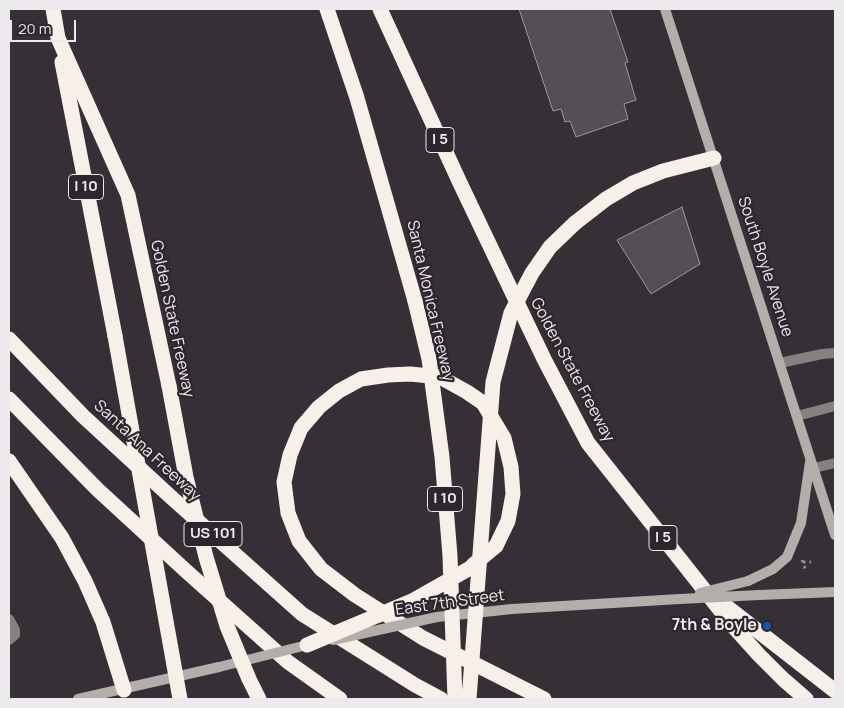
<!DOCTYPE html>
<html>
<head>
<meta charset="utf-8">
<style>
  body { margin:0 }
  #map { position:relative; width:844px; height:708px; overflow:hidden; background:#353036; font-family:Manrope,sans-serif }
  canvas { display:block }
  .frame { position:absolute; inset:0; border:10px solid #edeaee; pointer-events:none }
  .scale { position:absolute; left:10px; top:20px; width:66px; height:22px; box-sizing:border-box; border:2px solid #edeaee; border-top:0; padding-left:6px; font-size:15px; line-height:18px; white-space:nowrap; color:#edeaee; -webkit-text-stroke:4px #2b272c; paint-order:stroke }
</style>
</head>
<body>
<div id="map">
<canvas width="844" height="708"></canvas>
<div class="frame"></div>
<div class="scale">20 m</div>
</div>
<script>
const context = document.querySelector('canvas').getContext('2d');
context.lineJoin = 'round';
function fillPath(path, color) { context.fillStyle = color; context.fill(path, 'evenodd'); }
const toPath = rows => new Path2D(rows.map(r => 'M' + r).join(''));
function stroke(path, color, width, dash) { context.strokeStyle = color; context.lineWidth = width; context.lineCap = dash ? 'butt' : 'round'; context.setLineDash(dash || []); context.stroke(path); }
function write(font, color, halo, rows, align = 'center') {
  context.font = font + ' Manrope,sans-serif'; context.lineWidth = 4.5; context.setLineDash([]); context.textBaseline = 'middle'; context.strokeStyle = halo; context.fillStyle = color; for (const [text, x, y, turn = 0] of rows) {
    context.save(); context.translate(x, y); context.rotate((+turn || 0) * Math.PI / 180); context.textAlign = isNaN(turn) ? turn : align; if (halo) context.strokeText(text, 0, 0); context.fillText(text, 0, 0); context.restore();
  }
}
const building = toPath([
  [519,9,610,9,628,62,625,63,636,100,624,104,628,119,576,137,570,121,565,122,561,109,553,111,519,9],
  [682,207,700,264,651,294,617,240,682,207]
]);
fillPath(building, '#534f55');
stroke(building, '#9c979e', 1);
stroke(toPath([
  [802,560,806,571],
  [803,562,811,562]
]), '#928e93', 3, [2.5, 4]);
stroke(toPath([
  [780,363,822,354,835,353],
  [797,416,835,406],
  [814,468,835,463],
  [9,619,15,630,15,635,9,640]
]), '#84817f', 10);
stroke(toPath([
  [665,9,835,535],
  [748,581,773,569,787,557,801,523,810,462],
  [759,595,835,592],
  [437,617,512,609,680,599],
  [78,699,219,667]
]), '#b3aeaa', 10);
stroke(toPath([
  [53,9,58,38,128,195,169,386],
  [327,9,357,98,415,301],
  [380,9,460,183,544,359,588,443,732,625,759,655,783,679,806,699],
  [62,62,115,336],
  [575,223,606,199,633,183,663,171,714,158],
  [9,339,83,416,172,498,302,614,415,685,441,699],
  [9,399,97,489,185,570,288,662,340,699],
  [9,461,62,538,85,581,103,622,124,690],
  [473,565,496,546,508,521,513,494,511,467,504,438,483,403,467,392,440,377,410,374,388,375,361,379,339,391,319,407,301,428,290,455,284,482,288,513,299,541,321,569,355,595,423,638,544,699],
  [722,603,835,691]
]), '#f7f0e9', 15);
stroke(toPath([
  [700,593,748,581],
  [680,599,759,595],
  [333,640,437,617],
  [219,667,311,644]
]), '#b3aeaa', 10);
stroke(toPath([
  [415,301,429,359,442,457,450,556,455,699],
  [115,336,180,699],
  [169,386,186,477,206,557,227,626,249,679,259,699],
  [307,645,412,601,472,567],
  [469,699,493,382,511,313,532,273,550,247,575,223]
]), '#f7f0e9', 15);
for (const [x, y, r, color] of [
  [767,626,5,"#1a4fb4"]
]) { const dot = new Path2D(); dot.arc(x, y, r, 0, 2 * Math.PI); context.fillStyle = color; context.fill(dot); stroke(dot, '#2b272c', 2); }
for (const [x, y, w] of [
  [440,140,28],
  [86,187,35],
  [445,499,35],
  [213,534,58],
  [663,538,28]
]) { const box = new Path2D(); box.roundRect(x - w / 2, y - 12.5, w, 25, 4); context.fillStyle = '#2b272c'; context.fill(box); stroke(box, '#edeaee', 1); }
write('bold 15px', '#edeaee', null, [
  ["I 5",440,140],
  ["I 10",86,187],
  ["I 10",445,499],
  ["US 101",213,534],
  ["I 5",663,538]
]);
write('16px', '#edeaee', '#2b272c', [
  ["South Boyle Avenue",765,267,72],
  ["Santa Monica Freeway",430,301,77],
  ["Golden State Freeway",172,319,78],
  ["Golden State Freeway",572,370,62],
  ["Santa Ana Freeway",147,451,43],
  ["East 7th Street",450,603,-8]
]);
write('bold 16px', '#edeaee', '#2b272c', [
  ["7th & Boyle",757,626]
], 'right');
</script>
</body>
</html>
